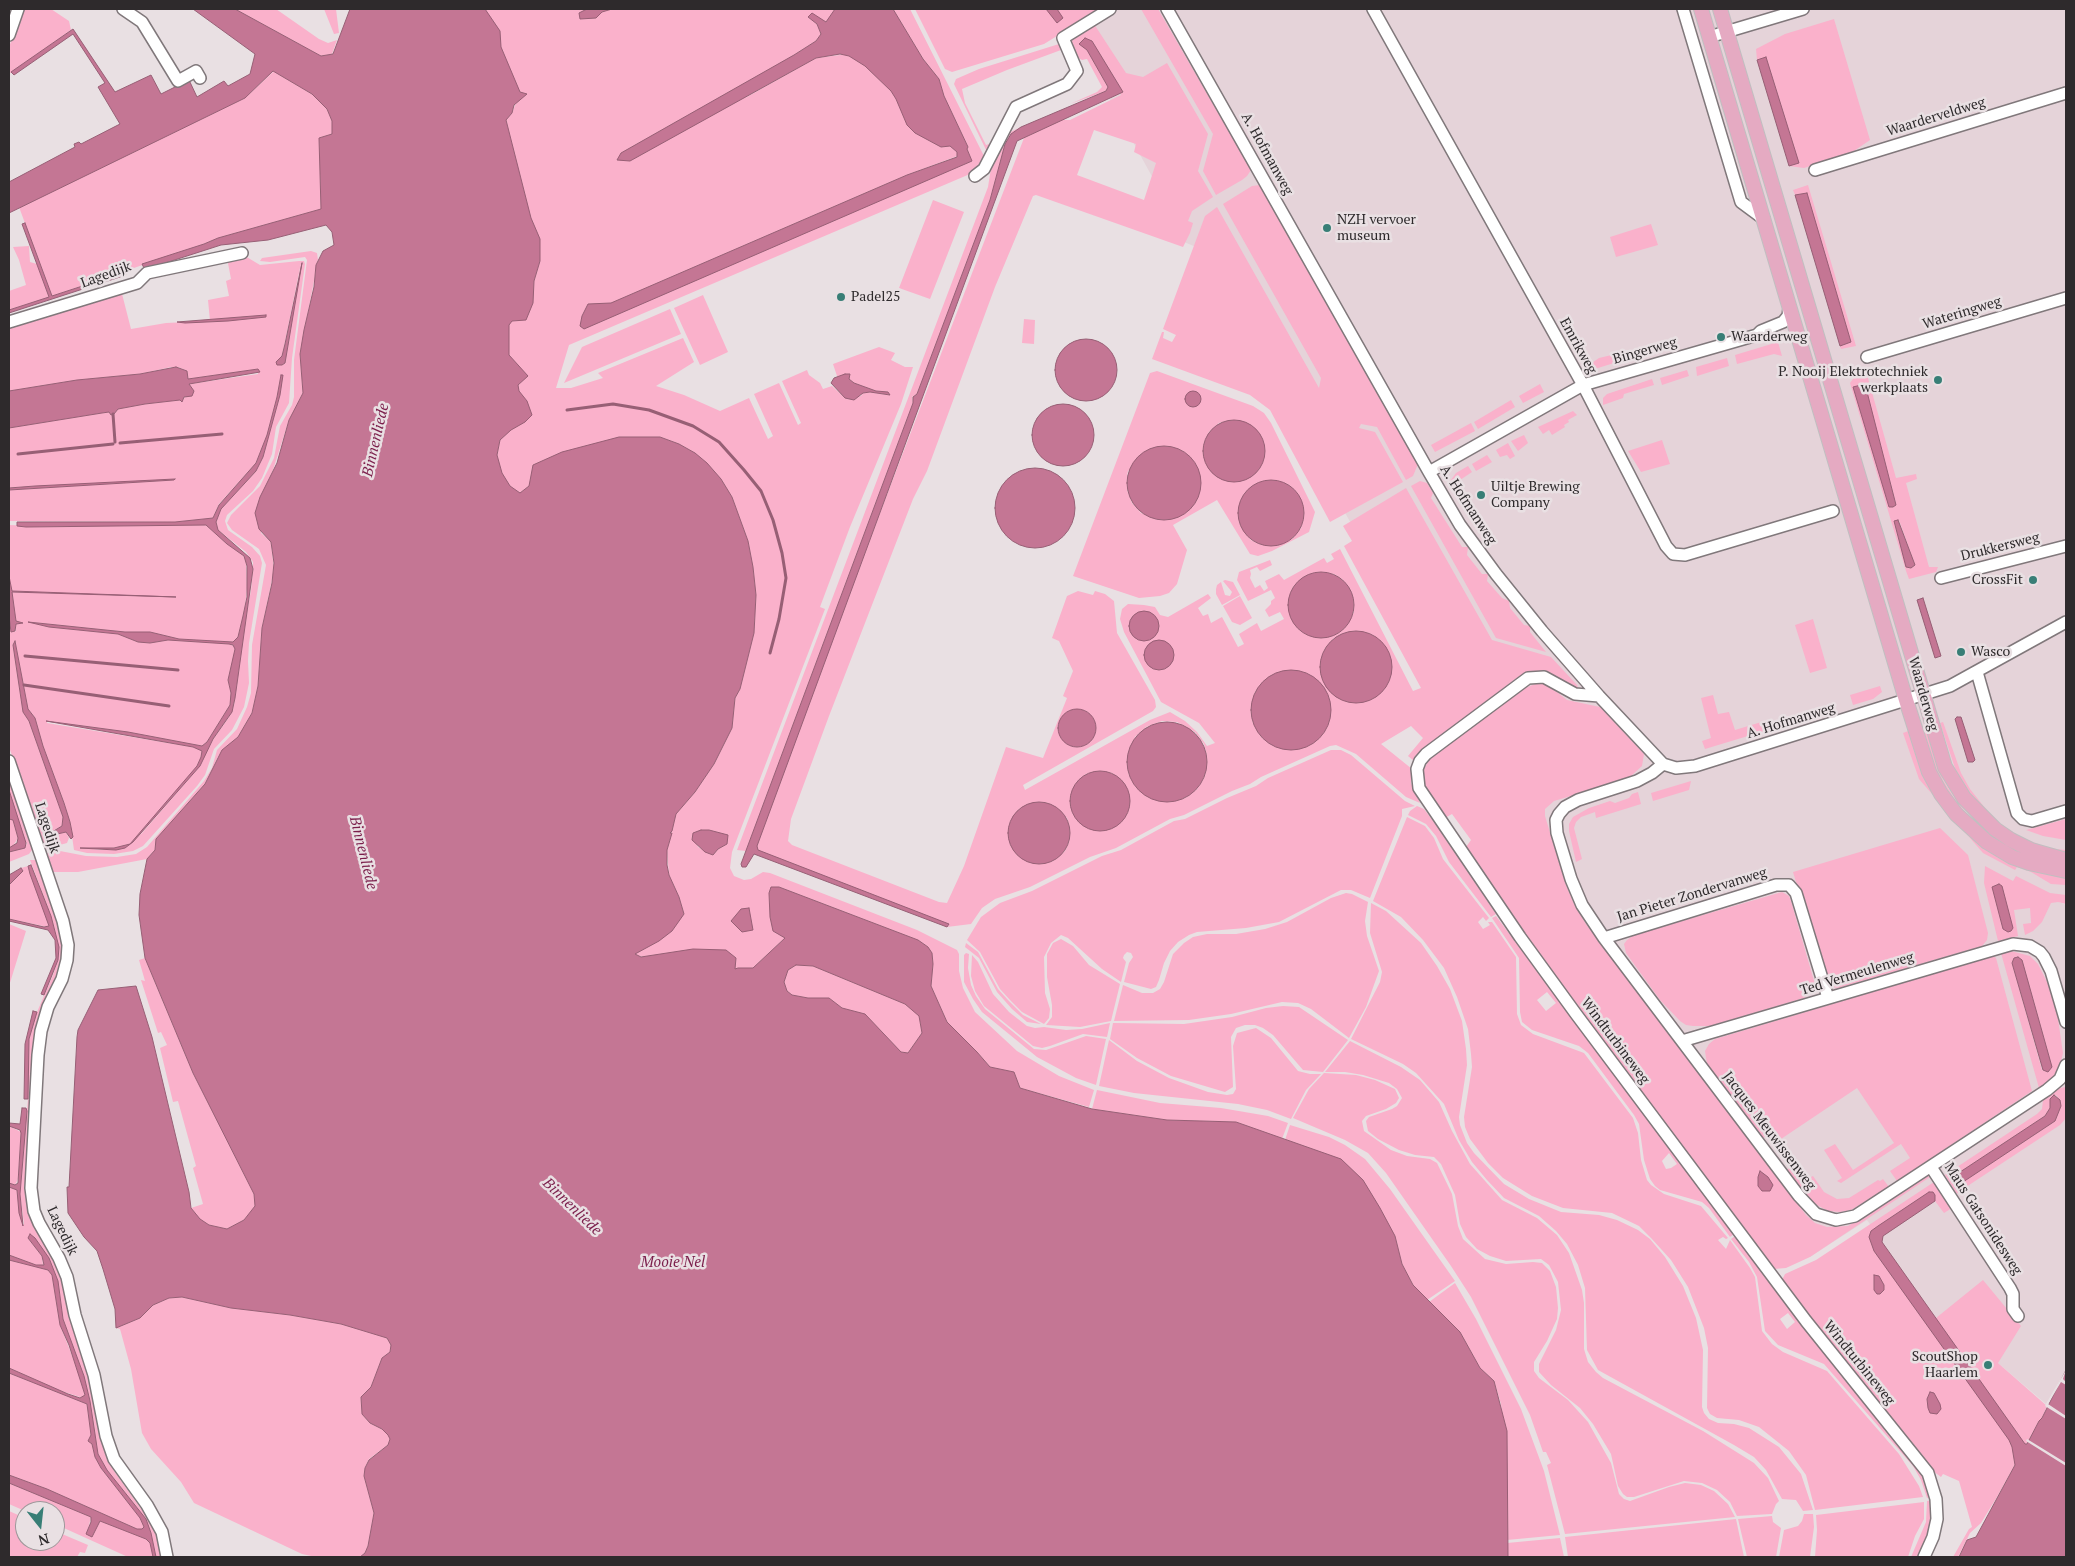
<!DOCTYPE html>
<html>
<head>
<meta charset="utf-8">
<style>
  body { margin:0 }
  #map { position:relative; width:2075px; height:1566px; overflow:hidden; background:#e9e0e3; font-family:"PT Serif",serif }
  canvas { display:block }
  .frame { position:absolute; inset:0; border:10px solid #2e2a2c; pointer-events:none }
  .north { position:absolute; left:15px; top:1501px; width:50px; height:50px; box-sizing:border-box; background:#e9e0e3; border:1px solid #9e979a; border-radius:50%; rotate:164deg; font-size:14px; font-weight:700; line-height:20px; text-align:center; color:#2e2a2c }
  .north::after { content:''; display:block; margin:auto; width:18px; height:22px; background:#387e76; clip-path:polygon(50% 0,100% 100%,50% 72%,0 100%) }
</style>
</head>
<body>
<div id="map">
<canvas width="2075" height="1566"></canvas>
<div class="frame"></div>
<div class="north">N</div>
</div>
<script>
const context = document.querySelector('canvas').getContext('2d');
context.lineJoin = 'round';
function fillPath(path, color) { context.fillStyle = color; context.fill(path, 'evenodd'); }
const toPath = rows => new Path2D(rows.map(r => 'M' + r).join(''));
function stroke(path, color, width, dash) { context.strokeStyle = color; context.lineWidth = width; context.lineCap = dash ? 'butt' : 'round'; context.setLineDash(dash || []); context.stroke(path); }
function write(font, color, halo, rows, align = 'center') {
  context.font = font + ' "PT Serif",serif'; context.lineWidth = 5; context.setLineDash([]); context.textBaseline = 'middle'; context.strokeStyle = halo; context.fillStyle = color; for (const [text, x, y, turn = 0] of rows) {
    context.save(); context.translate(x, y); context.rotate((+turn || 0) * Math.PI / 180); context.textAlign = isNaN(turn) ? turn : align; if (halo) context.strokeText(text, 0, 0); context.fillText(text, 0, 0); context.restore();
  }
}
fillPath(toPath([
  [1055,9,2066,9,2066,897,2059,902,2066,905,2066,1370,2046,1404,1998,1363,1936,1318,1867,1220,1810,1257,1556,957,1492,713,1469,729,1436,675,1196,247,1184,242,1183,233,1110,100,1113,88]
]), '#e5d3d9');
fillPath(toPath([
  [23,9,51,9,69,21,71,30,9,74,9,47],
  [235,9,276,9,319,39,328,43,337,40,332,54,321,56],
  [324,9,336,9,339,33,334,34],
  [485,9,587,9,584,10,602,12,612,9,835,9,828,22,808,17,817,24,821,34,816,41,794,55,745,98,816,58,848,54,867,63,960,155,907,175,621,299,972,161,967,149,968,147,944,96,939,79,923,59,893,9,910,9,983,154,985,158,977,171,569,345,556,388,571,388,603,378,598,373,683,338,694,362,656,386,684,395,720,411,749,398,768,439,773,436,754,394,779,383,798,425,801,423,782,381,807,370,809,375,820,383,823,389,832,386,845,398,861,396,863,393,870,392,889,395,888,392,876,391,854,383,849,379,837,376,833,364,879,347,895,353,891,360,905,367,913,367,901,404,850,527,820,607,825,609,732,852,730,868,734,876,744,880,751,879,763,872,770,873,917,930,957,950,959,954,959,971,963,988,975,1012,1017,1051,1059,1076,1094,1090,1089,1107,1020,1088,1014,1072,990,1067,977,1052,947,1022,931,986,933,964,932,953,928,947,918,940,779,887,771,887,769,893,770,917,785,938,753,968,738,968,734,970,639,956,629,952,684,914,679,897,669,875,667,850,676,814,695,792,714,764,732,728,735,698,740,689,754,633,756,595,753,567,748,541,732,497,721,479,695,453,679,444,660,437,629,437,562,455,532,485,521,492,521,494,500,481,497,455,500,440,516,401,506,357,509,321,516,321,533,289,534,281,540,261,531,232,506,120,512,113,520,93,498,57],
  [709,830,718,833,727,844,718,849,713,855,698,847,693,833],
  [915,9,1101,9,1044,44,952,72,945,69],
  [1141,9,1158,9,1251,170,1247,176,1242,180,1216,195,1203,171,1213,134],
  [1834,19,1870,140,1851,153,1804,168,1789,166,1798,163,1766,58,1757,60,1756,49,1785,34],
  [1094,24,1126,73,1143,77,1167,63,1208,134,1198,171,1213,197,1192,211,1188,221,1193,223,1190,233,1183,247,1036,195,1033,196,995,287,927,471,913,499,829,716,791,819,788,841,792,845,939,902,947,903,964,866,1006,747,1043,758,1067,698,1063,696,1073,671,1059,641,1052,638,1067,596,1078,591,1093,595,1095,591,1105,594,1114,601,1117,633,1155,700,1156,707,1153,711,1023,785,1025,790,1150,720,1170,712,1185,721,1197,732,1207,746,1215,743,1199,723,1161,702,1124,632,1120,619,1122,609,1128,604,1144,605,1155,607,1160,615,1168,617,1208,594,1211,598,1198,608,1203,616,1208,614,1211,623,1222,617,1238,647,1244,644,1239,634,1257,623,1261,631,1284,619,1280,612,1269,617,1265,610,1271,604,1271,601,1275,598,1271,590,1248,601,1237,580,1239,572,1270,560,1272,565,1260,571,1257,567,1250,570,1251,574,1250,578,1255,588,1260,585,1264,591,1268,588,1265,581,1279,574,1284,580,1324,558,1327,563,1334,559,1331,554,1340,549,1413,691,1421,688,1344,546,1352,541,1343,526,1406,488,1492,640,1551,657,1577,685,1579,690,1548,672,1529,672,1515,679,1414,761,1408,756,1423,738,1411,726,1381,744,1412,769,1411,783,1420,803,1406,797,1356,754,1336,745,1330,746,1261,777,1250,784,1232,791,1184,815,1170,819,1116,848,1090,857,1030,887,995,899,982,908,971,924,947,927,949,925,750,851,1024,138,1060,118,1064,120,1070,120,1121,95,1118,89,1119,87,1089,39,1087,50,1108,87,1106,91,1070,104,1097,92,1102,87,1087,59,1082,60,1075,56,1071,47,1073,36],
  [1094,130,1136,144,1134,152,1156,163,1144,200,1077,175],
  [1317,572,1334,574,1342,579,1351,591,1354,602,1354,612,1347,625,1340,632,1327,637,1315,637,1301,631,1292,620,1289,608,1290,596,1293,587,1304,577],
  [1351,631,1372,635,1378,639,1390,659,1391,672,1374,698,1361,702,1348,702,1332,693,1323,681,1320,663,1325,648,1334,638],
  [1157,633,1150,639,1141,640,1132,635],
  [1286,671,1303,672,1311,676,1324,688,1329,699,1330,716,1325,730,1320,737,1308,746,1262,738,1253,723,1251,714,1255,692,1269,677],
  [1080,710,1088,713,1092,740,1085,745,1077,747,1064,741,1059,733,1059,725,1063,716],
  [1162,721,1177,722,1195,732,1204,744,1207,756,1205,776,1197,789,1185,798,1171,802,1136,787,1129,775,1127,766,1135,737,1146,727],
  [1099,771,1112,773,1122,781,1130,805,1126,816,1100,831,1090,829,1078,821,1073,814,1070,804,1071,795,1076,783,1086,774],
  [1036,802,1045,802,1057,808,1067,818,1070,829,1069,842,1065,851,1053,861,1042,864,1031,863,1017,855,1009,825,1019,809],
  [1059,44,1061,50,1007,70,962,89,965,103,986,145,995,142,988,154,954,84,956,79,979,69],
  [274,71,312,94,327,109,332,121,332,134,319,138,321,209,218,238,204,244,52,296,19,207,245,98],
  [1021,127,1011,134,1005,144,990,200,917,394,912,397,913,403,746,851,737,850,988,187,991,168,1008,133],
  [1260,185,1418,464,1413,476,1406,480,1377,427,1361,424,1359,428,1375,432,1403,482,1330,522,1270,410,1250,395,1152,359,1162,332,1164,332,1163,338,1172,342,1176,335,1163,329,1205,216,1217,207,1319,388,1321,378,1223,204,1252,186],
  [1808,185,1856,346,1841,349,1840,346,1851,342,1806,193,1795,195,1793,190],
  [933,200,964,212,930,299,899,288],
  [1651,224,1658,245,1616,257,1610,237],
  [29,246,30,262,37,264,49,297,9,310,9,291,26,285,19,260,13,247],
  [311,251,317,253,318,260,300,354,303,393,289,420,272,473,261,533,271,542,274,570,262,628,258,686,252,713,238,737,218,757,205,784,158,837,155,850,147,859,78,872,51,872,45,854,48,853,60,851,86,856,117,857,136,854,147,847,204,781,212,768,217,750,237,729,247,707,251,693,252,645,266,565,259,549,232,530,227,523,231,515,260,486,274,458,280,426,292,405,294,397,294,360,307,260,305,257,270,262,260,261,262,258],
  [245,256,260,265,299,261,304,261,305,264,292,358,289,403,276,427,272,454,262,478,253,491,227,515,225,521,228,530,252,547,260,556,262,563,249,643,248,661,249,683,244,707,232,730,214,749,205,775,197,786,143,846,133,851,114,854,87,853,74,850,70,822,64,803,43,746,35,718,28,709,15,641,13,645,23,712,29,721,63,817,62,826,51,832,53,835,66,832,69,838,67,843,45,849,9,747,9,616,11,632,16,631,16,624,23,623,16,621,11,592,137,596,11,591,9,576,9,525,64,527,113,524,202,524,208,526,227,544,242,554,246,560,247,588,245,608,238,637,233,642,179,639,150,632,125,632,29,622,49,627,118,634,138,642,150,643,168,640,229,644,234,646,236,652,228,680,231,693,230,705,207,742,202,746,128,732,47,721,47,723,193,747,202,751,201,757,197,766,130,844,114,848,82,848,103,850,125,848,142,833,200,766,209,745,229,717,234,705,245,620,251,591,253,567,253,562,246,552,218,530,216,522,221,509,256,471,263,457,280,395,281,375,277,397,267,435,256,463,219,504,213,518,175,522,9,521,9,490,174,480,9,488,9,428,102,413,109,412,111,415,114,414,118,409,145,404,180,400,181,402,186,396,192,396,192,390,189,384,258,374,258,369,188,379,187,371,178,367,171,367,140,374,77,380,9,391,9,324,121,290,131,329,166,323,210,321,208,300,229,296,226,281,231,279,227,258],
  [301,263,285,363,282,365,276,362,281,358,283,352],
  [703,295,728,352,700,365,674,308],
  [670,309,681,334,564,383,582,347],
  [1024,319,1035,320,1034,344,1022,343],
  [1778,342,1782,356,1774,354,1737,364,1735,355],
  [1624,352,1627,359,1598,368,1586,367,1599,358],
  [1727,358,1729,366,1697,376,1696,367],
  [1687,370,1689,376,1662,385,1660,378],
  [1157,371,1253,406,1264,413,1271,423,1315,512,1309,532,1272,551,1258,556,1250,554,1217,500,1173,525,1187,550,1177,584,1169,593,1160,596,1139,598,1073,576,1150,373],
  [1230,420,1241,421,1263,442,1264,446,1263,460,1258,470,1249,477,1234,481,1210,470,1203,454,1204,443,1209,432,1219,423],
  [1167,446,1183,451,1196,465,1187,512,1169,520,1158,520,1141,513,1132,503,1127,490,1127,476,1128,471],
  [1265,481,1279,482,1288,485,1297,493,1302,504,1303,518,1301,528,1292,539,1279,545,1262,545,1251,540,1242,528,1239,522,1239,507,1245,494,1253,486],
  [1866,371,1896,478,1916,474,1917,479,1906,483,1929,567,1938,567,1936,572,1909,579,1906,571,1850,383,1857,374],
  [1864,384,1896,504,1893,507,1854,388],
  [1899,520,1915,565,1911,568,1906,567,1894,522],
  [1652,379,1654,385,1624,394,1623,398,1603,405,1603,398,1607,394],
  [1540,384,1544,392,1523,403,1519,396],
  [1511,400,1515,407,1478,429,1474,422],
  [1573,411,1577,415,1568,420,1569,422,1564,425,1565,427,1552,435,1549,430,1543,434,1538,427],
  [1471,423,1475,431,1435,452,1431,445],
  [1524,435,1528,443,1518,451,1511,441],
  [1662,440,1670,464,1641,472,1628,451],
  [1508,443,1515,456,1510,459,1507,455,1500,457,1496,450],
  [1487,455,1492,462,1476,471,1472,464],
  [1468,466,1472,472,1460,480,1461,487,1474,509,1468,513,1452,487,1451,480,1456,473],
  [1420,481,1427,483,1433,493,1431,498,1462,547,1468,547,1467,555,1482,574,1488,574,1487,581,1502,598,1509,601,1510,608,1524,625,1530,626,1530,632,1546,652,1496,638,1411,486],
  [1225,580,1233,582,1240,595,1222,605,1216,594,1216,589,1217,585,1221,582,1225,595,1230,596,1232,592,1223,581],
  [1240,596,1252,618,1240,625,1232,622,1223,606],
  [1813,619,1827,668,1810,673,1795,625],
  [1540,682,1548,685,1567,700,1600,707,1644,754,1642,766,1631,776,1618,782,1554,801,1545,809,1545,816,1566,885,1574,904,1586,924,1806,1215,1815,1223,1827,1227,1848,1226,1928,1176,1930,1177,1810,1257,1786,1268,1774,1269,1514,920,1466,847,1471,840,1452,814,1445,818,1425,786,1423,770,1431,757,1525,688],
  [1880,686,1882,692,1873,699,1853,705,1850,695],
  [1713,695,1718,714,1729,712,1735,730,1768,720,1771,729,1705,749,1702,741,1711,738,1701,698],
  [1943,722,1961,773,1970,789,1989,813,2002,825,2021,837,2048,848,2066,850,2066,856,2007,834,1979,806,1968,792,1956,771,1940,723],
  [1925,726,1943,780,1953,796,1967,814,1998,840,2013,849,2039,859,2033,862,1985,837,1939,784,1920,728],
  [1911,730,1969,831,2066,874,2066,885,2051,884,2031,872,2017,867,2015,870,1983,853,1919,779,1903,733],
  [1331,750,1341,750,1351,755,1405,801,1415,806,1402,809,1402,816,1370,898,1351,890,1341,890,1279,922,1246,928,1197,932,1189,935,1178,942,1170,951,1164,963,1159,980,1156,987,1151,989,1124,982,1129,963,1133,957,1131,953,1127,952,1124,955,1123,958,1126,962,1121,982,1102,969,1068,938,1061,935,1051,943,1044,957,1045,993,1050,1009,1049,1018,1044,1024,1022,1012,1010,1000,1000,989,980,952,967,940,981,917,1000,903,1032,891,1102,856,1121,850,1174,821,1185,819,1227,798,1256,786,1268,778],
  [9,775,32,844,32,850,29,854,9,862,9,852,25,848,27,843,24,842,9,790],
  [1691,781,1689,790,1653,801,1651,793],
  [1638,792,1641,804,1596,818,1595,812,1581,817,1576,822,1574,828,1582,859,1576,862,1569,831,1569,824,1573,817,1589,808,1610,801,1615,803,1629,798,1632,794],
  [1417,806,1424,809,1437,826,1496,914,1491,917,1449,862,1436,836,1426,824,1408,815,1410,811],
  [1407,817,1425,826,1434,838,1443,859,1489,918,1486,921,1483,917,1478,922,1483,929,1490,925,1488,922,1492,922,1516,957,1517,1014,1521,1025,1533,1034,1584,1053,1633,1118,1638,1133,1641,1160,1647,1180,1651,1185,1664,1194,1701,1206,1728,1238,1726,1239,1723,1237,1718,1240,1726,1249,1730,1240,1750,1268,1755,1277,1762,1331,1772,1344,1783,1352,1827,1371,1899,1454,1919,1486,1923,1497,1815,1510,1806,1475,1789,1451,1759,1427,1739,1420,1717,1418,1710,1414,1707,1408,1708,1348,1704,1328,1688,1287,1671,1260,1651,1238,1639,1226,1612,1213,1563,1208,1532,1196,1503,1178,1488,1163,1470,1139,1465,1127,1464,1117,1472,1067,1471,1054,1468,1029,1457,997,1444,968,1423,940,1401,917,1373,901],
  [9,819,13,819,18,838,13,846,9,848],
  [2066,819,2066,840,2043,836,2026,830],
  [1940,828,1968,855,1988,933,1987,940,1982,946,1838,988,1833,987,1825,979,1793,872],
  [30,860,36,860,61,931,63,945,58,973,46,999,32,1094,26,1183,29,1210,34,1226,41,1236,63,1281,85,1359,110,1461,114,1471,152,1524,159,1538,163,1557,156,1557,151,1533,146,1519,107,1470,98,1454,90,1401,84,1376,63,1319,58,1281,49,1258,28,1238,42,1256,43,1265,36,1265,9,1255,9,1187,17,1190,22,1225,24,1224,20,1194,28,1099,29,1039,37,1012,53,975,58,960,59,947,51,916],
  [28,866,50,924,48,927,9,919,9,885,23,871,21,868],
  [1985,866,2013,881,2016,876,2050,893,2066,895,2066,904,2058,902,2051,903,2042,922,2033,931,2025,935,2023,924,2031,923,2030,908,2014,910,2018,936,1998,941,1984,883],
  [1782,892,1789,896,1791,901,1814,981,1813,991,1804,998,1710,1026,1693,1026,1686,1025,1680,1021,1660,1000,1626,953,1624,944,1627,940,1634,935],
  [1346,893,1352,894,1368,902,1365,921,1367,936,1379,971,1366,1007,1349,1038,1311,1009,1298,1003,1282,1002,1231,1014,1189,1020,1114,1021,1123,985,1142,993,1153,993,1160,989,1164,982,1173,954,1184,943,1193,937,1207,934,1236,934,1265,929,1287,922,1331,898],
  [1371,903,1386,911,1421,943,1437,966,1450,989,1462,1021,1466,1049,1467,1065,1459,1117,1460,1125,1467,1143,1474,1153,1504,1184,1529,1199,1561,1212,1599,1215,1617,1220,1638,1230,1650,1239,1665,1257,1683,1286,1696,1318,1703,1350,1702,1407,1704,1413,1709,1419,1718,1423,1734,1424,1749,1428,1779,1447,1801,1474,1813,1510,1803,1511,1796,1500,1782,1499,1766,1470,1754,1457,1734,1445,1598,1370,1587,1350,1585,1288,1578,1265,1567,1244,1556,1231,1539,1216,1504,1198,1487,1180,1472,1162,1459,1140,1444,1104,1416,1073,1403,1064,1351,1039,1380,982,1382,972,1370,933],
  [1496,916,1734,1234,1730,1237,1709,1208,1702,1202,1660,1190,1655,1186,1650,1179,1644,1160,1639,1124,1634,1115,1588,1053,1579,1046,1532,1030,1522,1022,1520,1012,1519,958,1492,918],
  [1547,992,1556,1003,1546,1011,1537,1000],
  [1669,1153,1677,1164,1671,1168,1666,1169,1662,1161],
  [9,924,26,931,9,986],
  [1061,939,1073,946,1089,965,1120,984,1111,1021,1080,1027,1046,1025,1052,1017,1052,1005,1047,977,1047,954,1053,943],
  [966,943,978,952,998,989,1008,1000,1023,1015,1041,1024,1027,1022,1012,1009,997,992,979,958,965,947],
  [2011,951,2030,956,2038,964,2050,988,2058,1019,2063,1053,2059,1069,2052,1079,2039,1088,2001,953],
  [2018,957,2022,960,2052,1067,2048,1072,2042,1070,2012,963,2014,958],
  [966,953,969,954,968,968,971,985,976,996,985,1009,1034,1049,1046,1050,1086,1036,1106,1039,1096,1085,1076,1078,1037,1057,982,1012,973,999,964,982,964,955],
  [972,955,978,962,993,994,1009,1012,1027,1026,1035,1028,1044,1027,1066,1030,1082,1029,1110,1023,1107,1037,1083,1034,1050,1046,1042,1048,1033,1046,984,1006,975,991,971,976],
  [1993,956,1996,958,2032,1091,1897,1181,1890,1171,1910,1158,1901,1144,1841,1183,1837,1181,1842,1178,1824,1150,1835,1144,1853,1170,1894,1143,1857,1088,1778,1141,1771,1132,1763,1138,1707,1064,1705,1051,1709,1044,1715,1039],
  [145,958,193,1073,255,1194,255,1206,250,1213,244,1220,227,1229,209,1225,200,1220,191,1208,203,1204,193,1168,196,1166,178,1101,173,1102,160,1048,167,1045,161,1032,158,1033,141,980,145,981,139,960],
  [796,965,813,966,905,1004,919,1015,922,1033,908,1053,901,1052,864,1014,842,1008,829,998,808,998,792,995,787,991,784,982,788,970],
  [1283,1006,1299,1007,1348,1040,1323,1072,1303,1070,1273,1035,1263,1028,1255,1025,1245,1025,1236,1028,1231,1037,1233,1087,1225,1092,1171,1076,1137,1058,1110,1039,1113,1023,1184,1024,1232,1017,1266,1008],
  [1256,1028,1271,1038,1298,1071,1310,1074,1321,1074,1306,1090,1291,1119,1267,1110,1238,1104,1134,1093,1099,1086,1109,1040,1137,1061,1169,1078,1208,1092,1227,1095,1233,1094,1236,1089,1233,1046,1237,1033],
  [1350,1041,1401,1067,1420,1080,1439,1102,1452,1131,1470,1164,1502,1200,1537,1218,1557,1235,1569,1253,1582,1290,1584,1303,1584,1349,1588,1362,1596,1372,1603,1378,1703,1431,1754,1463,1768,1478,1779,1501,1776,1504,1772,1514,1737,1516,1730,1502,1717,1490,1702,1483,1684,1481,1634,1497,1627,1497,1623,1494,1618,1486,1611,1454,1593,1424,1580,1408,1551,1385,1539,1372,1539,1364,1556,1330,1561,1310,1558,1282,1549,1265,1541,1259,1506,1261,1490,1256,1477,1249,1466,1237,1460,1224,1455,1195,1441,1164,1434,1157,1415,1155,1399,1150,1378,1139,1368,1131,1366,1121,1369,1117,1392,1109,1397,1106,1402,1098,1397,1089,1389,1083,1363,1075,1345,1072,1325,1072],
  [1324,1073,1356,1075,1375,1080,1395,1089,1399,1098,1396,1103,1386,1109,1366,1116,1362,1121,1364,1131,1391,1150,1407,1156,1430,1159,1437,1163,1452,1194,1458,1226,1463,1239,1485,1259,1506,1264,1533,1262,1542,1263,1550,1271,1556,1287,1558,1308,1557,1319,1547,1341,1534,1362,1534,1371,1539,1378,1568,1400,1588,1422,1611,1463,1619,1494,1624,1499,1630,1501,1669,1487,1685,1483,1701,1485,1714,1491,1728,1504,1735,1517,1565,1534,1547,1465,1551,1463,1546,1452,1543,1452,1530,1415,1471,1297,1451,1266,1386,1173,1368,1153,1345,1140,1293,1118,1309,1089],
  [2066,1087,2066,1118,2060,1125,1960,1191,1961,1194,1956,1193,1945,1175,2037,1114,2042,1109,2043,1100,2060,1088],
  [2056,1095,2060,1100,2061,1106,2055,1121,1960,1184,1956,1184,1954,1176,2045,1116,2050,1108,2051,1097],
  [1097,1090,1160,1103,1221,1108,1268,1116,1288,1123,1282,1139,1236,1122,1167,1120,1092,1109],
  [1290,1125,1329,1137,1345,1145,1365,1159,1390,1189,1455,1281,1427,1300,1413,1285,1402,1264,1395,1236,1307,1148,1285,1140],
  [9,1126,21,1132,18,1179,15,1185,9,1183],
  [1796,1163,1807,1179,1813,1176,1824,1192,1837,1199,1849,1198,1878,1180,1880,1181,1883,1179,1889,1187,1851,1210,1840,1212,1828,1211,1817,1205,1804,1194,1787,1170],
  [1934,1182,1952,1208,1944,1213,1935,1201,1883,1236,1882,1242,1936,1318,1983,1280,2021,1326,1998,1363,2047,1406,2042,1418,2039,1421,1997,1497,1981,1523,1970,1533,1958,1557,1953,1557,1969,1529,1972,1527,1959,1481,1943,1474,1941,1477,1933,1471,1923,1456,1814,1323,1782,1280,1785,1274,1816,1260],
  [1735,1236,1842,1377,1916,1466,1924,1478,1930,1497,1927,1498,1921,1480,1913,1466,1824,1364,1778,1345,1765,1331,1757,1277,1749,1262,1731,1239],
  [1788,1313,1795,1322,1787,1329,1780,1319],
  [9,1260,48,1270,52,1275,60,1325,79,1373,85,1395,83,1398,58,1390,9,1368],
  [1455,1283,1476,1319,1521,1409,1544,1471,1560,1535,1507,1540,1507,1478,1501,1404,1494,1381,1480,1368,1460,1332,1429,1302],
  [182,1297,231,1308,290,1315,341,1324,376,1334,387,1338,391,1345,390,1352,382,1358,371,1387,361,1397,362,1414,370,1423,382,1429,389,1435,390,1439,388,1445,369,1459,365,1468,364,1476,374,1513,368,1546,365,1553,360,1557,316,1557,302,1554,194,1503,181,1482,151,1449,142,1433,131,1369,120,1329,116,1328,140,1318,153,1305,169,1298],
  [9,1373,87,1404,91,1435,88,1441,92,1443,95,1457,101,1468,140,1518,144,1527,142,1529,137,1529,47,1489,9,1475],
  [9,1483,91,1517,87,1534,92,1536,100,1521,147,1539,150,1543,153,1557,128,1557,55,1524,55,1511,25,1511,9,1504],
  [1931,1500,1932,1519,1929,1533,1918,1557,1911,1557,1926,1522,1927,1501],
  [1924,1502,1924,1519,1915,1536,1908,1557,1815,1557,1817,1530,1816,1515],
  [9,1511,25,1518,25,1541,55,1541,55,1531,88,1545,85,1553,80,1552,77,1557,9,1557],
  [1804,1514,1813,1514,1814,1527,1810,1557,1779,1557,1784,1530,1798,1526,1802,1521],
  [1772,1516,1773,1522,1781,1528,1776,1557,1747,1557,1738,1519],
  [1736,1519,1744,1557,1568,1557,1565,1537],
  [1560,1538,1564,1557,1504,1557,1507,1543]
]), '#fab1cb');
const water = toPath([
  [193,9,235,9,321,56,333,54,350,9,485,9,500,31,501,47,520,92,527,94,514,105,512,113,506,120,531,218,540,239,540,261,534,281,533,303,526,320,512,321,509,325,509,355,528,376,518,385,519,391,527,401,532,415,525,422,511,430,500,440,497,455,502,473,510,486,520,493,529,486,533,465,562,452,619,437,660,437,679,444,695,453,707,463,721,479,732,497,748,541,753,567,756,595,754,633,740,689,735,698,732,728,714,764,695,792,676,814,672,831,670,833,672,833,667,850,667,865,669,875,679,897,684,914,672,931,659,941,635,954,641,957,693,949,726,950,736,958,735,969,738,968,753,968,785,938,773,931,770,917,769,893,771,887,779,887,918,940,928,947,932,953,933,964,931,986,947,1022,977,1052,990,1067,1014,1072,1020,1088,1092,1109,1167,1120,1236,1122,1341,1159,1363,1180,1380,1208,1395,1236,1402,1264,1413,1285,1460,1332,1480,1368,1494,1381,1507,1431,1508,1557,360,1557,365,1553,368,1546,374,1513,364,1476,365,1468,369,1460,388,1445,390,1439,388,1435,382,1429,370,1423,362,1414,361,1397,371,1387,382,1358,390,1352,391,1345,387,1338,341,1324,290,1315,231,1308,182,1297,169,1298,153,1305,140,1318,116,1328,115,1309,103,1269,97,1251,84,1237,68,1213,67,1187,69,1187,77,1037,78,1030,98,990,136,986,152,1037,189,1192,191,1208,200,1219,209,1225,227,1229,244,1220,255,1206,254,1194,193,1073,145,958,139,915,140,894,147,859,155,850,156,839,205,784,222,750,238,737,252,713,258,686,262,628,272,583,274,563,271,542,259,529,255,513,260,497,277,463,289,420,303,393,300,354,304,330,314,287,316,265,323,251,334,245,332,232,326,225,268,240,221,245,159,265,144,268,142,264,204,244,218,238,321,209,319,138,332,134,332,121,327,109,312,94,273,71,245,98,9,213,9,182,75,147,74,144,79,142,81,144,120,124,98,87,105,83,73,34,14,75,11,72,73,29,115,92,151,75,161,94,189,80,197,97,224,81,228,86,250,74,255,54,193,9],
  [796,965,813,966,905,1004,919,1016,922,1033,908,1053,901,1052,865,1014,842,1008,829,998,808,998,792,995,787,991,784,982,788,970,796,965],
  [587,9,612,9,602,12,596,18,580,19,579,13,587,9],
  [835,9,893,9,923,59,939,79,944,96,968,147,967,149,972,161,584,329,580,326,582,316,588,304,611,303,907,175,957,157,957,152,950,146,941,147,915,133,907,125,896,99,891,91,865,66,849,56,840,54,816,58,630,161,617,160,621,153,794,55,816,41,821,34,817,24,808,17,812,13,826,22,835,9],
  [1046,9,1057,9,1063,18,1057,23,1046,9],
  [1085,38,1092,41,1123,92,1017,141,757,846,758,850,949,924,947,927,754,854,746,867,742,867,741,864,913,403,913,397,917,394,990,200,1005,144,1011,134,1021,127,1106,91,1108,87,1087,50,1079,44,1085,38],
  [1766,57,1799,163,1789,166,1757,60,1766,57],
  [1807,193,1851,342,1840,346,1795,195,1807,193],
  [25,223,52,296,125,272,126,275,9,313,9,310,49,297,22,224,25,223],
  [302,263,285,363,282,365,277,365,276,362,282,356,285,344,302,263],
  [266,315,266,317,228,321,185,323,177,322,266,315],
  '1055 370a31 31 0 1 1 62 0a31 31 0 1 1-62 0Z',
  [176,367,187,371,188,379,258,369,260,372,189,384,194,391,192,396,184,397,182,402,180,400,145,404,118,409,114,414,111,415,109,412,102,413,9,428,9,391,77,380,140,374,176,367],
  [845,374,850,374,849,379,854,383,876,391,888,392,890,395,870,392,863,393,854,400,845,398,831,383,834,378,845,374],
  [281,375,283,375,280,395,263,457,256,471,221,509,216,522,218,530,250,558,253,569,235,698,232,712,213,739,200,766,133,842,125,848,116,850,80,848,114,848,130,844,197,766,201,757,202,751,193,747,46,721,128,732,202,746,207,742,230,705,231,693,228,680,235,649,233,645,229,644,168,640,150,643,138,642,118,634,49,627,28,622,125,632,150,632,179,639,233,642,238,637,243,616,247,597,247,566,244,556,227,544,206,525,26,527,17,526,17,522,175,522,213,518,219,505,256,463,267,435,277,397,281,375],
  [1865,384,1896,505,1893,507,1889,507,1853,387,1865,384],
  '1185 399a8 8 0 1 1 16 0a8 8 0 1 1-16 0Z',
  '1032 435a31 31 0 1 1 62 0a31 31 0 1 1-62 0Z',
  '1203 451a31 31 0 1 1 62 0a31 31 0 1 1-62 0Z',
  '1127 483a37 37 0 1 1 74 0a37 37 0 1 1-74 0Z',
  '995 508a40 40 0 1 1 80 0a40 40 0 1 1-80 0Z',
  [175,479,174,480,9,490,9,488,35,486,175,479],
  '1238 513a33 33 0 1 1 66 0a33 33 0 1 1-66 0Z',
  [1898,520,1915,565,1911,568,1906,567,1894,521,1898,520],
  '1288 605a33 33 0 1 1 66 0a33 33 0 1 1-66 0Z',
  [9,576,12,591,176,597,12,592,16,621,23,623,16,624,15,631,11,632,9,616,9,576],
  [1923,598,1941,656,1935,658,1917,600,1923,598],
  '1129 626a15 15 0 1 1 30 0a15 15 0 1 1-30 0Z',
  '1320 667a36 36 0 1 1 72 0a36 36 0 1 1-72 0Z',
  '1144 655a15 15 0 1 1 30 0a15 15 0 1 1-30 0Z',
  [15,641,28,709,35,718,43,746,64,803,70,822,73,837,71,839,66,832,53,835,52,832,62,826,63,817,29,721,23,712,13,645,15,641],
  '1251 710a40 40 0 1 1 80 0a40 40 0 1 1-80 0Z',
  '1058 728a19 19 0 1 1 38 0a19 19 0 1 1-38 0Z',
  [1957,717,1961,717,1975,760,1973,762,1968,762,1955,719,1957,717],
  '1127 762a40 40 0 1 1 80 0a40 40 0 1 1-80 0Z',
  '1070 801a30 30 0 1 1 60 0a30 30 0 1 1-60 0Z',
  [9,790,26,843,25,848,9,852,9,848,17,843,18,838,13,820,9,819,9,790],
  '1008 833a31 31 0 1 1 62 0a31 31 0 1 1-62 0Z',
  [701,830,709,830,728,835,727,844,718,849,713,855,705,852,692,840,693,833,701,830],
  [31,865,51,916,59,947,58,960,44,995,41,994,56,958,55,940,48,930,9,921,9,919,44,927,49,926,30,874,28,866,31,865],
  [21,868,23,871,9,885,9,875,21,868],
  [1999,884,2002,886,2013,928,2011,931,2008,932,2003,929,1992,887,1999,884],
  [749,908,753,930,742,932,731,921,741,909,749,908],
  [2018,957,2022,960,2052,1067,2048,1072,2043,1070,2012,963,2014,958,2018,957],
  [33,1011,37,1012,29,1039,28,1099,24,1099,25,1044,33,1011],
  [2054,1095,2060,1100,2061,1106,2055,1121,1960,1184,1955,1184,1954,1176,2045,1116,2050,1108,2050,1099,2054,1095],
  [22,1108,26,1108,27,1111,20,1194,23,1226,19,1213,17,1190,9,1187,9,1183,15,1185,18,1183,21,1133,20,1130,9,1126,9,1123,20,1124,22,1108],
  [1760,1171,1768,1177,1773,1185,1770,1191,1762,1191,1758,1186,1758,1177,1760,1171],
  [1929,1192,1933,1192,1935,1195,1935,1201,1883,1236,1882,1242,2025,1444,2027,1444,2039,1421,2042,1418,2066,1370,2066,1557,1959,1557,1967,1540,1976,1537,2015,1465,2012,1447,2009,1440,1874,1251,1869,1237,1871,1231,1878,1226,1929,1192],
  [30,1234,35,1238,49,1258,58,1281,63,1319,84,1376,90,1401,98,1454,107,1470,146,1519,151,1533,156,1557,153,1557,150,1543,146,1539,100,1521,92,1537,86,1534,91,1522,91,1517,9,1483,9,1475,47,1489,137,1529,142,1529,144,1527,140,1518,101,1468,95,1457,92,1444,88,1441,91,1435,87,1404,9,1373,9,1368,68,1394,80,1398,85,1395,69,1345,60,1325,52,1275,48,1270,9,1260,9,1255,36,1265,44,1265,42,1256,28,1238,30,1234],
  [1874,1275,1879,1276,1884,1285,1884,1290,1880,1294,1877,1294,1874,1290,1874,1275],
  [1930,1392,1934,1393,1940,1404,1941,1409,1937,1414,1930,1413,1928,1408,1927,1399,1930,1392]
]);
fillPath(water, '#c47694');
stroke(water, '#975f75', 1);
fillPath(toPath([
  [2066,1370,2063,1379,2066,1382,2066,1385,2061,1382,2048,1404,2066,1416,2066,1419,2045,1406],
  [2027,1439,2066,1463,2066,1466,2026,1441]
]), '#e9e0e3');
stroke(toPath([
  [567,410,613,404,649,410,693,426,719,442,744,470,761,491,773,520,782,553,786,578,779,619,770,653],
  [113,414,115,442],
  [120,443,222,434],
  [18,454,113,444],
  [25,656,178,670],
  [24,685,169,706]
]), '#975f75', 3);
const minor = toPath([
  [123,9,142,22,178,81,196,71,200,78],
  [1167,9,1429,472,1460,525,1496,574,1542,631,1599,696,1663,764,1676,768,1695,766,1950,686,2066,622],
  [1373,9,1583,385,1666,546,1673,554,1685,555,1833,511],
  [1683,9,1741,202,1764,219],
  [9,35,18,9],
  [1709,37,1803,9],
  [1815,170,2066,93],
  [975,176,984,169,1016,107,1067,84,1077,71,1063,38,1110,9],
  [9,322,137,283,147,273,242,253],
  [1867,357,2066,298],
  [1429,472,1583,385,1757,335,1761,331,1783,322,1788,316,1789,309],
  [1941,578,2066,546],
  [1977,672,2017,813,2023,819,2032,821,2066,811],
  [1599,696,1575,694,1544,677,1528,678,1426,754,1420,761,1417,769,1419,788,1520,937,1576,1014,1806,1321,1928,1473,1936,1499,1937,1519,1933,1537,1924,1557],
  [9,761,63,921,68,945,67,960,62,979,48,1007,41,1031,38,1055,31,1188,34,1211,39,1223,59,1258,67,1277,75,1315,94,1375,106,1436,114,1459,147,1505,162,1532,167,1557],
  [1663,764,1652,773,1637,781,1578,800,1565,807,1559,814,1556,820,1557,833,1571,879,1582,905,1604,938,1799,1196,1816,1214,1836,1220,1855,1216,2047,1090,2060,1079,2066,1065],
  [1604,938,1776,885,1789,885,1796,893,1828,998],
  [1682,1041,2013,944,2030,946,2040,952,2044,957,2051,971,2066,1022],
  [1931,1167,2010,1288,2013,1294,2013,1309,2018,1316]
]);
const major = toPath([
  [1701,9,1906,700,1929,772,1941,794,1956,814,1987,842,2012,857,2029,863,2066,871],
  [1720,9,1945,767,1964,798,1995,829,2011,840,2031,850,2066,860]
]);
stroke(minor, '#80787b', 14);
stroke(major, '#c0bfc0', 16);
stroke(minor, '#fff', 11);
stroke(major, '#e5aac2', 14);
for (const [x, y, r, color] of [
  [1327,228,5,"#387e76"],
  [841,297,5,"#387e76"],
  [1721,337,5,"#387e76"],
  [1938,380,5,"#387e76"],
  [1481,495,5,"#387e76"],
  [2033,580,5,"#387e76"],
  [1961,652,5,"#387e76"],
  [1988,1365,5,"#387e76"]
]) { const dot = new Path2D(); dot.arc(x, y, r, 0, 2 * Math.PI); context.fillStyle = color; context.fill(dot); stroke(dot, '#e9e0e3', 2); }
write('14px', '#2e2a2c', '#e9e0e3', [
  ["Waarderveldweg",1936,117,-17],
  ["A. Hofmanweg",1267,154,61],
  ["Lagedijk",106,275,-20],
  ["Wateringweg",1962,313,-17],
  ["Emrikweg",1578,346,61],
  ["Bingerweg",1645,351,-16],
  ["A. Hofmanweg",1468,505,57],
  ["Drukkersweg",2000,547,-14],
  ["Waarderweg",1923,694,74],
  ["A. Hofmanweg",1791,721,-17],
  ["Lagedijk",47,828,72],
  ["Jan Pieter Zondervanweg",1692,895,-17],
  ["Ted Vermeulenweg",1857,974,-17],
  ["Windturbineweg",1615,1041,53],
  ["Jacques Meuwissenweg",1769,1131,53],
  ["Maus Gatsonidesweg",1983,1219,57],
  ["Lagedijk",62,1231,64],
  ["Windturbineweg",1859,1363,51]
]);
write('14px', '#2e2a2c', '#e9e0e3', [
  ["NZH vervoer",1337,220],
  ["museum",1337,236],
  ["Padel25",851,297],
  ["Waarderweg",1731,337],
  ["P. Nooij Elektrotechniek",1928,372,"right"],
  ["werkplaats",1928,388,"right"],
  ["Uiltje Brewing",1491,487],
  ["Company",1491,503],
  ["CrossFit",2023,580,"right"],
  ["Wasco",1971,652],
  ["ScoutShop",1978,1357,"right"],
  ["Haarlem",1978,1373,"right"]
], 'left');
write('italic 15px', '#7b1e4b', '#e9e0e3', [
  ["Binnenliede",376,440,-77],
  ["Binnenliede",363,853,76],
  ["Binnenliede",572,1207,44],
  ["Mooie Nel",673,1263]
]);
</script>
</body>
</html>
